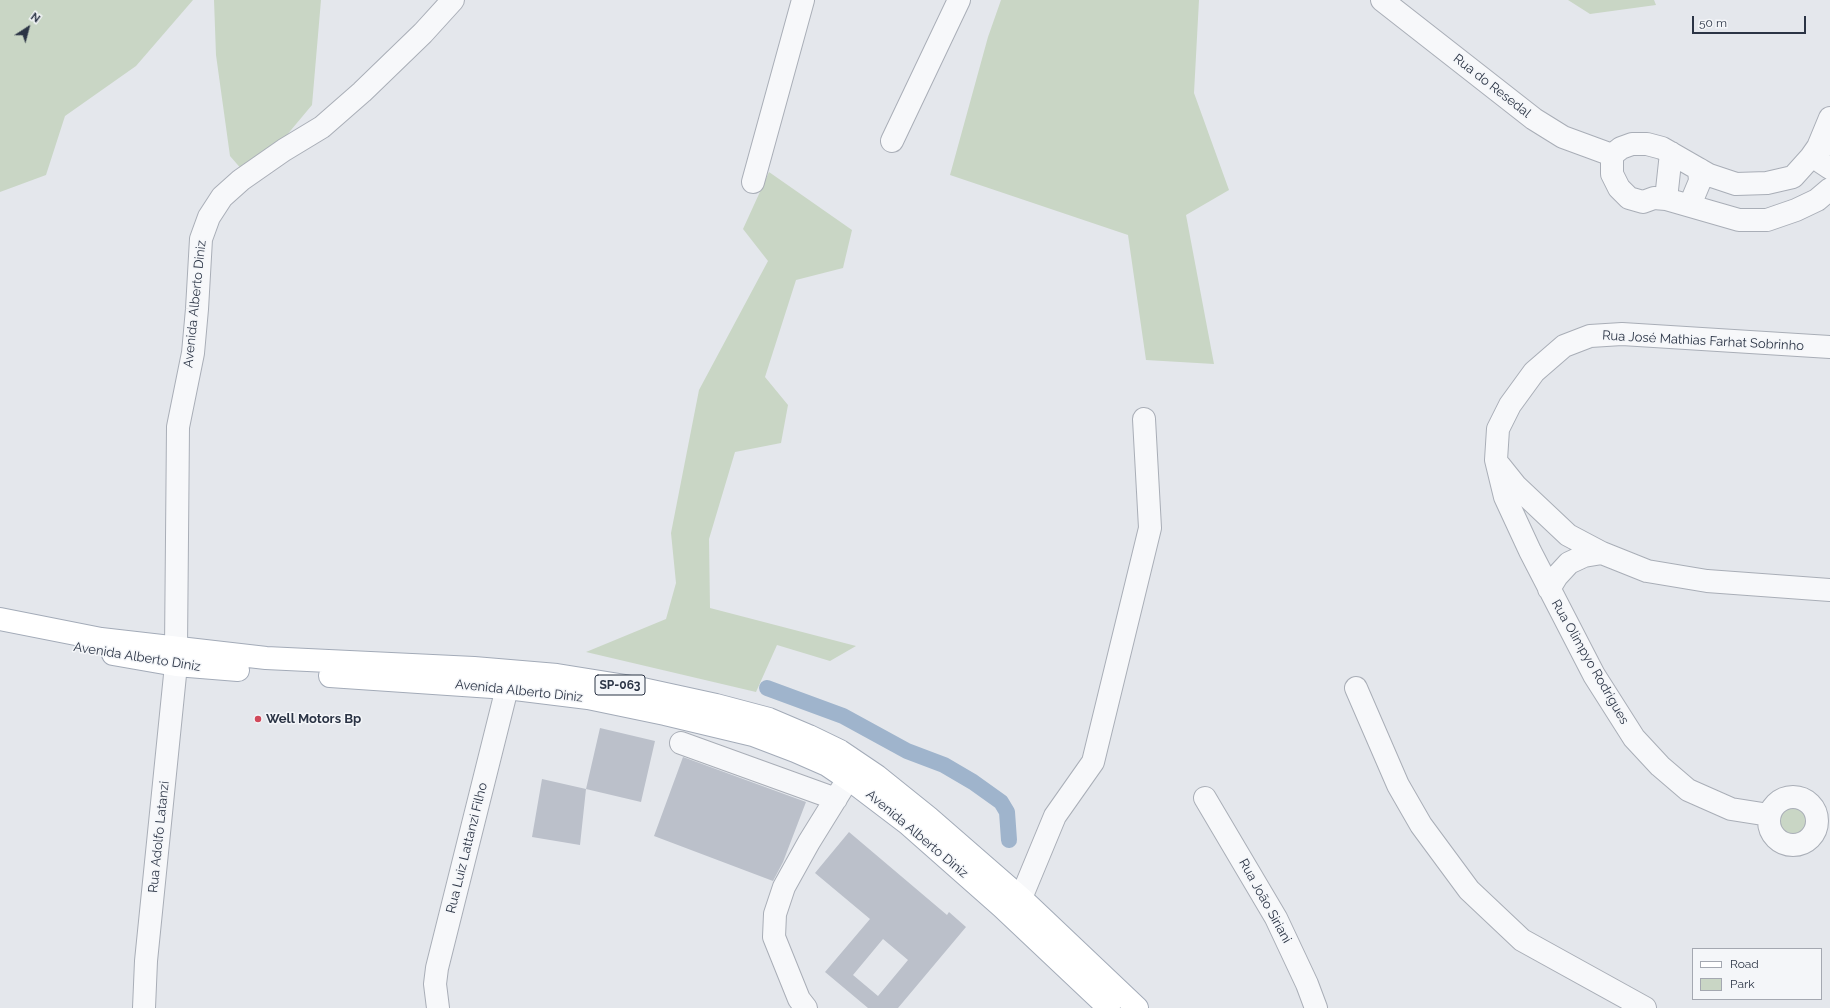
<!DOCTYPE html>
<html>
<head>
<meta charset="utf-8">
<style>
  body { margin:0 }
  #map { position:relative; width:1830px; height:1008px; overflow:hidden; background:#e4e7ec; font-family:Raleway,sans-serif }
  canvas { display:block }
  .legend { position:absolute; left:1692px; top:948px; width:130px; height:52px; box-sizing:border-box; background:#f4f6f9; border:1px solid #a4a8b1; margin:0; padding:5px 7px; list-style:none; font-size:12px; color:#2b3445 }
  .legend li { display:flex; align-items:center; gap:8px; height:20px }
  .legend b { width:20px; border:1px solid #a4a8b1 }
  .north { position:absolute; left:8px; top:8px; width:40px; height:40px; -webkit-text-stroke:3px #f4f6f9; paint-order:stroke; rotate:36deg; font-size:11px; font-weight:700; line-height:16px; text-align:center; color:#2b3445 }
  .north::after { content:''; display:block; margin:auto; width:14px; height:18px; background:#2b3445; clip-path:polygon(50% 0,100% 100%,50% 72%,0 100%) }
  .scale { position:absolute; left:1692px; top:16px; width:114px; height:18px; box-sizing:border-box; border:2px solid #2b3445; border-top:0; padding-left:5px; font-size:12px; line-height:14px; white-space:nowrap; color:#2b3445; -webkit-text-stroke:3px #f4f6f9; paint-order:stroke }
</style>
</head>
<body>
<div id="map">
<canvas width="1830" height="1008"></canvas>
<ul class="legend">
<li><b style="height:5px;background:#fff"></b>Road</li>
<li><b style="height:11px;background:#c9d6c5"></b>Park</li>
</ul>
<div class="north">N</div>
<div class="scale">50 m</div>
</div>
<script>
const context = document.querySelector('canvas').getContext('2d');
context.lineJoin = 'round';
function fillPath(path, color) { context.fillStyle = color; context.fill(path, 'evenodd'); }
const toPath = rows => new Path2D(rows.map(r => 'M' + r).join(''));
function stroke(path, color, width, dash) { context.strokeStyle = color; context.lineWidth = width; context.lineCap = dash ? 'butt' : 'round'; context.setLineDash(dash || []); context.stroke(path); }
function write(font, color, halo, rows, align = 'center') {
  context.font = font + ' Raleway,sans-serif'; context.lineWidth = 3; context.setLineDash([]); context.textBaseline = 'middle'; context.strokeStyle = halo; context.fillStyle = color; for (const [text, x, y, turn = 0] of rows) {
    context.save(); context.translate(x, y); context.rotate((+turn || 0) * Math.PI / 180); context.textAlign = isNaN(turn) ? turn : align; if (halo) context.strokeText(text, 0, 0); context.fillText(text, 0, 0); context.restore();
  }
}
fillPath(toPath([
  [0,0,193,0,136,66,65,116,46,175,0,192],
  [214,0,321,0,312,105,250,179,230,156,216,55],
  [1001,0,1199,0,1194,93,1229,190,1186,215,1214,364,1146,360,1128,235,950,175,988,37],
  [1568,0,1654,0,1656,5,1590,14],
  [769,172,852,230,843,268,796,280,765,377,788,405,781,443,735,452,709,539,710,608,856,646,830,661,777,645,756,692,586,652,666,619,676,583,671,533,699,390,768,261,743,229],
  '1779 821a14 14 0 1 1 28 0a14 14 0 1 1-28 0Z'
]), '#c9d6c5');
stroke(toPath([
  [767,688,843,716,907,751,944,765,973,782,1001,802,1007,812,1009,840]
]), '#9fb4cc', 16);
fillPath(toPath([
  [600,728,655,741,641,802,586,789],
  [683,757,806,802,783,862,773,881,654,836],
  [542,779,586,789,580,845,532,837],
  [849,832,947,915,949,912,966,927,898,1008,868,1008,825,972,870,919,815,873],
  [883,939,908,960,878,996,853,975]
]), '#bbc0ca');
const minor = toPath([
  [1382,0,1534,119,1563,137,1612,155],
  [892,141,959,0],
  [1828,145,1818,147,1821,162,1830,168],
  [1612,155,1621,148,1632,144,1647,144,1662,148,1709,175,1736,184,1767,183,1793,177,1811,157,1818,147,1830,118],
  [1612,155,1612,174,1619,188,1629,198,1643,202,1654,198,1666,199,1739,220,1767,220,1796,210,1817,200,1830,189],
  [753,182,803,0],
  [1666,199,1671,153],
  [1690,205,1700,181,1699,169],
  [1500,466,1516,486,1568,535,1602,553,1647,571,1707,581,1830,590],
  [1549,589,1557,576,1569,563,1584,556,1602,553],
  [176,648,178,427,193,353,197,309,201,239,209,217,222,197,241,180,284,150,322,127,362,92,423,33,453,0],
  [1356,688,1398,785,1421,825,1469,890,1522,940,1645,1008],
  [681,743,836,799],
  '1769 821a24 24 0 1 1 48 0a24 24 0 1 1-48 0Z',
  [1205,798,1276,918,1307,984,1316,1008],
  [1769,815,1731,809,1688,790,1660,766,1634,738,1594,675,1530,551,1505,497,1496,460,1498,429,1510,405,1534,372,1564,346,1590,336,1622,334,1830,347],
  [1021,898,1055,816,1093,762,1150,528,1144,419],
  [144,1008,146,961,176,665],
  [438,1008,435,984,437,968,507,688],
  [806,1008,799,999,774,937,775,914,784,887,809,842,848,779]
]);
const major = toPath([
  [0,619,101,639,266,658,474,668,557,675,638,688,716,705,769,719,809,736,840,751,877,776,928,817,1021,898,1137,1008],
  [113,654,176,665,238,670],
  [330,676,507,688,588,698,665,714,753,735,795,751,827,765,858,786,908,824,1002,907,1109,1008]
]);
stroke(minor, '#a9aeb7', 24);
stroke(major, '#a3abb8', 24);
stroke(minor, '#f7f8fa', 22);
stroke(major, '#fff', 22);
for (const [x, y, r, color] of [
  [258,719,4,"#d1495b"]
]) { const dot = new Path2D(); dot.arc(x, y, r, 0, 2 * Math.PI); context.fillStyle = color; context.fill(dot); stroke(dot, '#f4f6f9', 1.5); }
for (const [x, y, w] of [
  [620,685,50]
]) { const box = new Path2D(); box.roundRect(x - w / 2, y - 10, w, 20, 3); context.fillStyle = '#f4f6f9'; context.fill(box); stroke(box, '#2b3445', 1); }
write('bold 12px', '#2b3445', null, [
  ["SP-063",620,685]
]);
write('13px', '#2b3445', '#f4f6f9', [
  ["Rua do Resedal",1492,86,38],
  ["Avenida Alberto Diniz",195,304,-84],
  ["Rua José Mathias Farhat Sobrinho",1703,341,3],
  ["Avenida Alberto Diniz",137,657,9],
  ["Rua Olimpyo Rodrigues",1590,662,60],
  ["Avenida Alberto Diniz",519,691,6],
  ["Avenida Alberto Diniz",917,834,40],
  ["Rua Adolfo Latanzi",159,837,-84],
  ["Rua Luiz Lattanzi Filho",467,848,-76],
  ["Rua João Siriani",1265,901,61]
]);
write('bold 13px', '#2b3445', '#f4f6f9', [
  ["Well Motors Bp",266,719]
], 'left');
</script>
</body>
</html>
